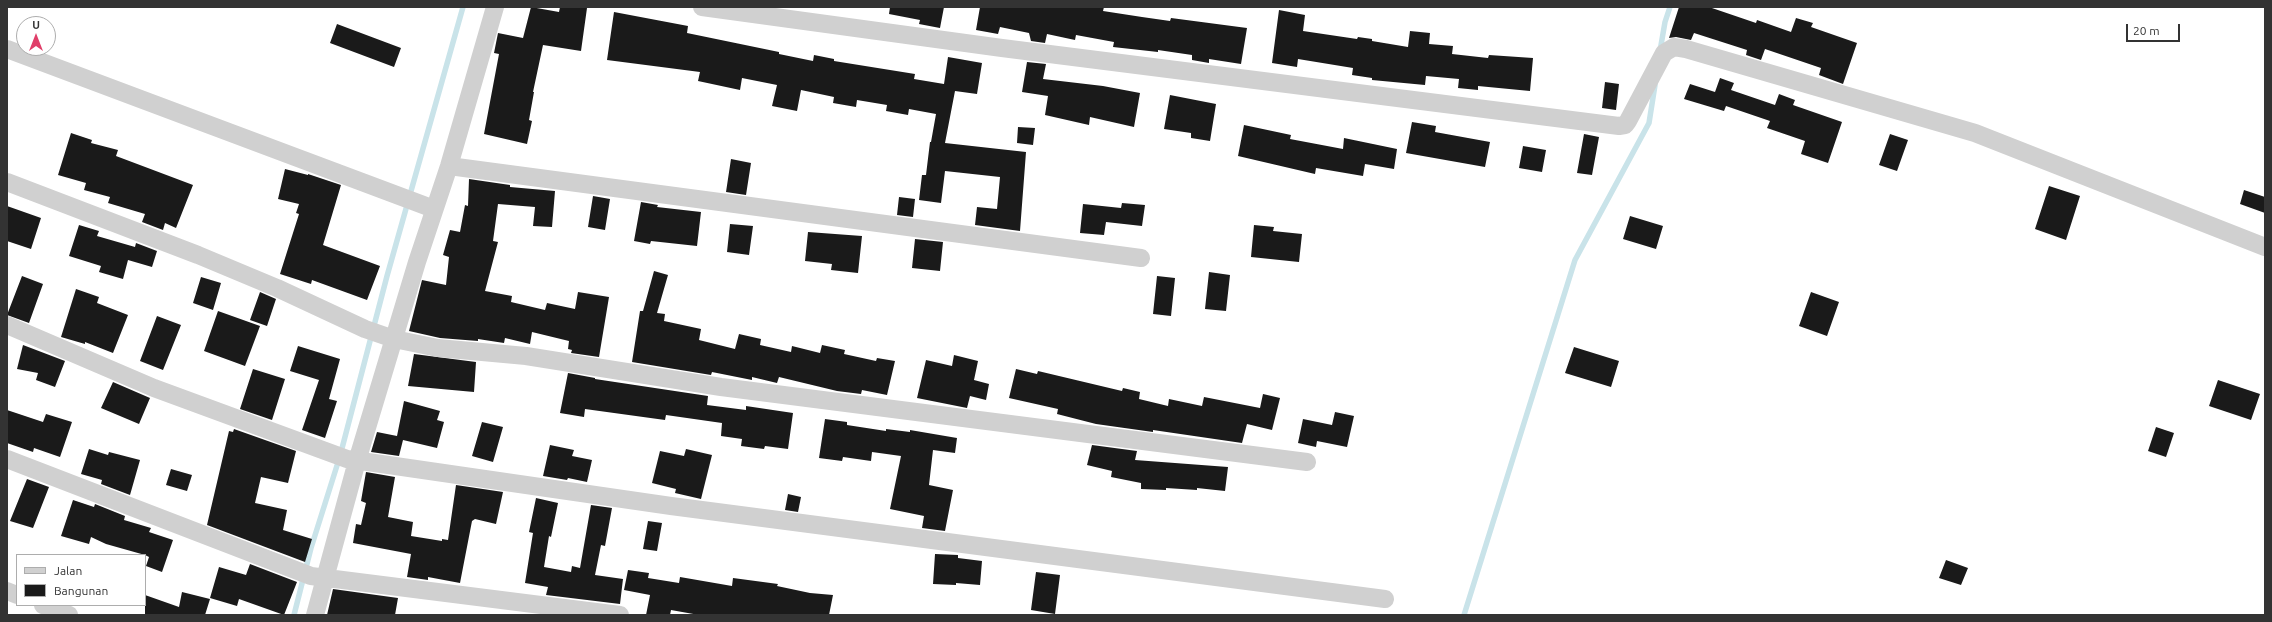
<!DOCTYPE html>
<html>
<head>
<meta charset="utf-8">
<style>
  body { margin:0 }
  #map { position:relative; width:2272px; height:622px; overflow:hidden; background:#fff; font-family:Ubuntu,sans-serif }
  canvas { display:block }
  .frame { position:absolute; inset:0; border:8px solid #333; pointer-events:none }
  .legend { position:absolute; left:16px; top:554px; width:130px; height:52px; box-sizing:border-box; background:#fff; border:1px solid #adadad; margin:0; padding:5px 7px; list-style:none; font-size:12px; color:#333 }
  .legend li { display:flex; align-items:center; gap:8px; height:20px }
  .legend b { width:20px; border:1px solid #adadad }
  .north { position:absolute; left:16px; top:16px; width:40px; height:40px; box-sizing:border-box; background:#fff; border:1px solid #adadad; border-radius:50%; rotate:0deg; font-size:11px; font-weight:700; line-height:16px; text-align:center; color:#333 }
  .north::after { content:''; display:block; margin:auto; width:14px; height:18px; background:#e03e69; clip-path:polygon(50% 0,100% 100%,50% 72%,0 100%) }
  .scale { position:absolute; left:2126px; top:24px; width:54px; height:18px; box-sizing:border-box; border:2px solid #333; border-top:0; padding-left:5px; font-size:12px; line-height:14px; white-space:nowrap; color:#333; -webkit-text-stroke:3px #fff; paint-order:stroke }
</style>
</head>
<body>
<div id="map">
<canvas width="2272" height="622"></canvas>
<div class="frame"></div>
<ul class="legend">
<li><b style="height:5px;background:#d0d0d0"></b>Jalan</li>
<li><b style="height:11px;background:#1a1a1a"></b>Bangunan</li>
</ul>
<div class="north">U</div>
<div class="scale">20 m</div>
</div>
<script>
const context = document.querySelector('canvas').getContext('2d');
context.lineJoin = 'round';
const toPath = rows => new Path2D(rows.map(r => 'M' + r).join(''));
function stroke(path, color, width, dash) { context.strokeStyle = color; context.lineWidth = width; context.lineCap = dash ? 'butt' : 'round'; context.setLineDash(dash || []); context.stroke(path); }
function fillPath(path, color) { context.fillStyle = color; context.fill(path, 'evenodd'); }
stroke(toPath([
  [1660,51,1665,22,1670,7],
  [294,615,311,548,340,456,387,276,463,7],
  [1464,615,1575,260,1649,123,1655,85]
]), '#c9e3e9', 5.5);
fillPath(toPath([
  [531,7,559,12,560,7,587,8,581,51,543,45,533,92,534,92,529,120,532,121,527,144,484,134,499,54,494,53,498,33,523,38],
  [890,7,944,7,940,28,919,24,920,20,889,14],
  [980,7,1104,7,1103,11,1142,17,1170,21,1171,18,1247,28,1241,64,1209,59,1209,63,1192,60,1192,55,1158,50,1158,52,1113,47,1114,42,1076,35,1075,40,1047,34,1045,43,1031,41,1029,33,1000,27,998,34,976,30],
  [1679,7,1709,7,1756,23,1757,20,1791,32,1796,18,1813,23,1811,27,1857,43,1843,84,1819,75,1821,68,1765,49,1761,60,1746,55,1747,50,1694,33,1691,40,1676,37,1669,38],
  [1279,10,1305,15,1303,31,1357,39,1358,37,1372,39,1372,41,1408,47,1410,31,1430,33,1429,44,1453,46,1452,54,1488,58,1489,55,1533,58,1530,91,1478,86,1478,90,1458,88,1459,79,1426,76,1425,85,1372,80,1372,78,1352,75,1353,68,1298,59,1297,67,1272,63],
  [614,12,688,26,687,33,779,52,779,54,813,61,814,55,834,59,834,61,915,74,914,79,944,84,948,57,982,63,977,94,955,91,945,143,1026,152,1020,231,975,225,977,207,997,209,1000,177,945,171,941,203,919,200,922,175,926,175,930,142,931,142,936,114,909,109,908,115,886,111,887,105,857,100,856,107,833,103,834,97,801,90,797,111,772,106,777,85,742,78,740,90,698,81,700,72,607,60],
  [337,24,401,48,394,67,330,43],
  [1027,62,1046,64,1043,79,1103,86,1140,93,1134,127,1090,117,1089,125,1045,115,1048,96,1022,92],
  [1720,78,1734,83,1731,90,1775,105,1779,94,1795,100,1793,105,1842,122,1828,163,1801,154,1805,141,1767,128,1770,121,1726,106,1724,111,1684,99,1690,84,1715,92],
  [1605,82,1619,84,1616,110,1602,108],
  [1170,95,1216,104,1210,141,1191,138,1191,133,1164,129],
  [1412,122,1436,126,1435,132,1490,142,1485,167,1406,153],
  [1244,125,1291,135,1290,139,1343,149,1344,138,1397,149,1394,169,1365,164,1363,176,1316,168,1315,174,1238,156],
  [1018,127,1035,128,1033,145,1017,143],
  [71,133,92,140,91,143,118,150,116,156,193,185,176,228,165,223,163,230,142,222,145,214,108,203,110,197,84,190,86,183,58,175],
  [1584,134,1599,137,1592,175,1577,173],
  [1890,134,1908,140,1897,171,1879,165],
  [1523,146,1546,150,1542,172,1519,168],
  [731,159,751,163,746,195,726,192],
  [285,169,308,175,308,174,341,185,323,245,380,266,367,300,312,280,311,284,280,274,299,214,296,213,299,204,278,199],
  [469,179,510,185,510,187,555,191,552,227,533,226,535,207,498,204,493,241,498,242,485,291,512,296,511,302,545,310,547,303,575,309,578,292,609,297,599,357,571,353,572,350,568,349,569,341,532,332,530,344,505,338,504,343,478,339,478,341,440,338,409,331,422,280,446,285,449,257,443,255,450,230,460,232,465,205,468,206],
  [2049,186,2080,196,2066,240,2035,229],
  [2244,190,2265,197,2265,213,2240,204],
  [593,196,610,199,605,230,588,227],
  [899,197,915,199,913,217,897,215],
  [641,202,658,205,657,207,701,212,697,246,651,241,650,244,634,241],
  [1122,203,1145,205,1142,226,1106,222,1104,235,1080,233,1083,204,1121,208],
  [7,206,41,218,31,249,7,241],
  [1630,216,1663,226,1656,249,1623,239],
  [730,224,753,226,749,255,727,252],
  [79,225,99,231,97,236,135,247,136,243,157,251,152,267,128,260,123,279,99,272,101,266,69,256],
  [1254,225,1274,227,1273,231,1302,234,1299,262,1251,257],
  [808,232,862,236,858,273,831,270,832,264,805,261],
  [915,239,943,242,940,271,912,268],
  [654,271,668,275,657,313,665,314,664,321,701,329,699,340,735,349,739,334,761,339,760,345,791,352,792,346,820,353,822,345,845,350,844,354,876,361,877,358,895,361,887,395,862,390,861,394,837,391,779,377,777,383,752,377,752,380,712,372,711,375,632,362,640,311,643,311],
  [1209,272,1230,275,1226,311,1205,309],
  [22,276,43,284,29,323,7,315],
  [1157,276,1175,278,1171,316,1153,314],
  [201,277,221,283,213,310,193,303],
  [76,289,99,297,97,303,128,315,113,353,85,342,85,344,61,337],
  [260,292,276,299,267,326,250,320],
  [1811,292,1839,302,1827,336,1799,326],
  [218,311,260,326,245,366,204,351],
  [157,316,181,325,163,370,140,361],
  [23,345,65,361,55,387,36,380,38,373,17,369],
  [298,346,340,359,329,399,337,401,325,438,302,430,319,380,290,371],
  [1574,347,1619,361,1611,387,1565,373],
  [414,354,476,362,474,392,408,386],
  [954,355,978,361,974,380,989,384,986,400,970,396,967,408,917,398,926,360,952,366],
  [253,369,285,379,272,420,240,409],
  [1016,369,1037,374,1038,371,1122,391,1123,388,1140,392,1139,399,1168,406,1169,399,1202,406,1204,397,1260,408,1263,394,1280,398,1272,430,1247,424,1242,443,1153,430,1153,432,1096,424,1057,414,1058,409,1009,398],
  [568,373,595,378,595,379,708,396,707,405,746,410,746,406,793,413,788,449,765,446,764,449,741,446,742,439,721,436,722,423,666,415,665,420,585,409,584,417,560,413],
  [2218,380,2260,394,2251,420,2209,406],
  [113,382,150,398,139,424,101,408],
  [404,401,440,411,437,420,444,422,437,448,403,440,399,456,371,452,377,432,397,436],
  [7,410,43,422,46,414,72,422,60,457,34,448,33,452,7,443],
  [1335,412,1354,416,1347,447,1317,441,1316,447,1298,443,1303,419,1332,425],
  [825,419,847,422,847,425,886,431,886,429,910,432,910,430,957,438,955,453,933,450,929,485,953,490,945,531,922,528,924,516,890,509,901,456,872,452,871,461,843,457,842,461,819,458],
  [482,422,503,427,493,462,472,456],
  [2156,427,2174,433,2166,457,2148,451],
  [234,429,296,451,288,483,261,477,255,503,287,510,283,530,312,539,305,562,207,525,229,431,233,432],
  [550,445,574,450,572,456,592,460,587,482,568,478,567,480,543,476],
  [1092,445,1137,451,1135,460,1228,467,1225,491,1197,488,1197,490,1166,488,1166,490,1141,489,1141,483,1111,477,1112,471,1087,465],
  [89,449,108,455,109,452,140,460,130,495,101,484,102,480,81,474],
  [686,449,712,455,701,499,675,493,676,489,652,483,660,451,684,456],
  [171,469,192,475,187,491,166,485],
  [366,472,395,477,388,517,413,522,411,536,442,541,442,539,448,540,456,485,503,492,496,524,475,519,472,521,460,583,428,577,428,580,407,577,411,554,353,543,356,524,361,525,366,503,361,501],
  [27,479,49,487,33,528,10,521],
  [788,494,801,497,798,512,785,510],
  [536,498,558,503,551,537,549,536,544,567,571,572,572,566,580,568,591,505,612,508,605,546,601,545,595,575,623,579,620,604,546,595,548,587,525,583,533,533,529,532],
  [73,500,94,507,95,504,125,516,124,520,151,528,149,532,173,540,162,572,146,566,149,557,145,555,106,544,91,537,89,544,61,536],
  [648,521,662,523,657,551,643,549],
  [935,554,958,555,958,558,982,561,980,585,956,583,956,585,933,584],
  [1946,560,1968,568,1961,585,1939,578],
  [250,564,297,582,284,615,239,599,237,606,210,598,219,567,246,575],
  [628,570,649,573,648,578,679,583,680,577,732,586,733,578,778,584,777,586,810,593,833,595,829,615,699,615,671,610,670,615,646,615,650,595,624,590],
  [1036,572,1060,575,1055,614,1031,610],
  [333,589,398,598,395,615,327,615],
  [182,592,210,599,205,615,145,615,145,595,179,607]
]), '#1a1a1a');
stroke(toPath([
  [702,7,1002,48,1619,126,1625,125,1628,121,1664,53,1674,47,1686,49,1975,133,2265,247],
  [7,49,434,209],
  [449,166,1141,258],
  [7,182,198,255,277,288,365,329,394,339,438,348,526,356,721,387,1307,462],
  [7,325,154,388,347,459,671,506,1385,599],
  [7,459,311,576,620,615],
  [7,591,17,595],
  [43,605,69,615],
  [315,615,357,461,417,262,449,166,495,7]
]), '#d0d0d0', 18);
</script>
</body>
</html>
